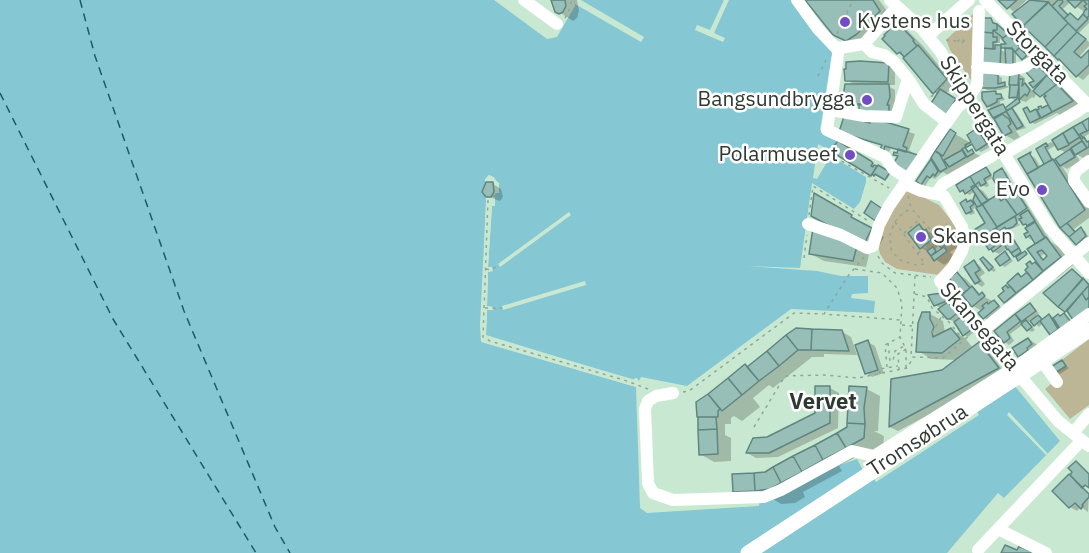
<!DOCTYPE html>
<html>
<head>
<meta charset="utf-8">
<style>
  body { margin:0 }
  canvas { display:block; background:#c9e8d2 }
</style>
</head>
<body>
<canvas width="1089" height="553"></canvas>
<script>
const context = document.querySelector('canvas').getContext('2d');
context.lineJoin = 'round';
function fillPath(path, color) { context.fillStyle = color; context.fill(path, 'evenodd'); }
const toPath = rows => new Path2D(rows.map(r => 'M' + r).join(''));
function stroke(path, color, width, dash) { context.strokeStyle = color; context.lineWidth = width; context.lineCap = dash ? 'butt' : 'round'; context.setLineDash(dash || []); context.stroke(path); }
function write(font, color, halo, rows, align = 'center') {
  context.font = font + ' "IBM Plex Sans",sans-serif'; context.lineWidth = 5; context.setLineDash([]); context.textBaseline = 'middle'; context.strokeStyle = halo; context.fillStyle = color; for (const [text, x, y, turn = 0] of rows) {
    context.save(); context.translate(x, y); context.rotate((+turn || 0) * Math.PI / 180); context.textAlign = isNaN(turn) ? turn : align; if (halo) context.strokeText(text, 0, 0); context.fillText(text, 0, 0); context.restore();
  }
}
fillPath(toPath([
  [975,12,975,86,950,50,947,42,947,39],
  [906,191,915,193,939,205,955,225,960,241,952,263,939,275,897,269,885,262,880,254,878,245,882,226],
  [1089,339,1089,405,1070,419,1045,389,1058,378,1055,373,1066,366,1062,360]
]), '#bdb696');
fillPath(toPath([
  [0,0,494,0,547,39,557,37,575,6,574,0,792,0,832,53,820,130,838,141,833,147,832,152,818,144,813,178,817,179,827,162,836,159,866,177,866,182,860,202,854,209,812,183,800,268,747,266,817,271,841,276,868,276,868,293,852,294,851,298,875,301,874,313,791,309,687,386,641,377,639,381,487,337,486,335,487,310,493,307,487,306,488,272,492,271,488,267,492,206,495,205,492,197,496,193,499,193,499,183,489,175,485,180,486,202,481,341,636,387,640,508,647,513,759,506,760,500,771,499,840,465,857,459,863,470,866,468,876,482,979,415,971,401,1014,385,1060,441,1004,498,998,493,947,553,0,553]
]), '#85c7d3');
fillPath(toPath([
  [574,0,581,0,644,37,641,42,575,4],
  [724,0,729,0,714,33,725,38,723,42,695,30,697,25,710,30],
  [489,175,494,177,497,183,499,183,499,193,496,193,492,197,495,197,495,206,492,206,488,267,492,267,493,271,488,272,487,306,493,307,493,310,487,310,486,335,594,368,634,380,635,378,637,378,639,381,638,384,603,374,637,384,636,387,481,342,480,325,486,202,485,179],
  [489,178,496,186,496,190,489,197,492,200,489,205,486,260],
  [569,212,571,215,500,267,498,264],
  [585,281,586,285,503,310,502,306],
  [1009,412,1048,454,1046,455,1007,415]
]), '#c9e8d2');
fillPath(toPath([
  [551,0,577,0,579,11,577,18,573,21,556,10],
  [806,0,879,0,893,19,871,41,848,42,834,34],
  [1000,0,1027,0,1017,9,1021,11,1032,0,1089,0,1089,23,1079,33,1089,42,1089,46,1080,56,1082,58,1089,52,1089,74,1083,80,1077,76,1015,13],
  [1070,2,1086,13,1079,21,1071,15,1068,17,1062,10],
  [991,20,1010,33,1010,37,1032,59,1029,62,1023,59,1016,50,1016,67,990,69],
  [1000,39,1004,39,1009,46,1000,46,1007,50,1007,53,995,47,996,43,1000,43],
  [897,24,906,29,922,45,955,85,946,94,962,104,953,118,938,95,934,92,906,58,898,53],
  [889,65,895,68,895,85,887,85,895,90,895,115,861,106,853,106,846,103,856,86,847,80],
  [1038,68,1060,85,1084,109,1066,119,1057,113,1035,124,1031,122,1027,108,1032,113,1042,110,1041,107,1048,107,1052,110,1046,99,1037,92,1034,98,1032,97,1026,102,1019,100,1021,103,1012,109,1016,112,1026,128,1016,131,1020,137,1014,140,1005,135,994,117,993,110,988,106,995,92,1004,98,1005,100,1000,101,1001,106,1007,108,1016,101,1010,97,1019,74,1025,78,1025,82,1034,92,1037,89,1034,86,1038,83],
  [995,73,1002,78,1002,84,1010,87,1000,90,987,90,983,87],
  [873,120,915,134,909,150,913,153,912,155,900,156,899,150,891,148,889,152,882,148,883,146,847,135,872,125],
  [1089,120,1089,134,1082,138,1089,143,1089,157,1085,159,1076,154,1080,161,1067,169,1062,166,1089,209,1089,218,1074,229,1077,232,1081,229,1085,231,1089,238,1081,246,1061,227,1029,154,1035,158,1041,168,1047,164,1038,149,1051,142,1056,145,1048,150,1054,161,1061,165,1066,153,1059,149,1054,140],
  [977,130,981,132,990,147,981,152,977,149],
  [950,131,969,142,965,149,985,158,954,179,943,172,935,179,931,177,925,186,918,181,931,161,937,164,933,158],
  [839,143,878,168,890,174,887,179,877,173,875,177,833,152],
  [986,169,993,178,987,181,989,186,986,187,982,185,978,188,983,191,991,201,997,197,1004,201,1016,193,1022,197,1051,242,1059,247,1073,265,1057,278,1051,274,1011,305,1005,302,1009,289,1019,275,1023,277,1036,263,1042,267,1029,250,1037,244,1027,237,1030,233,1029,227,1021,219,1017,222,1020,225,1003,233,1006,236,1003,238,1006,241,1011,238,1015,240,1022,254,1026,254,1027,255,1020,260,1007,248,999,254,995,252,980,237,987,224,977,207,973,209,975,213,971,215,967,213,966,201,978,205,974,200,977,194,975,191,970,195,961,191],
  [1046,253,1049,256,1042,262,1039,257],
  [1002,170,1006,172,1015,189,1007,194,1003,192],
  [486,183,493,184,501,189,503,197,500,201,487,196,484,191],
  [816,196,884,237,877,250,826,223],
  [919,226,935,235,936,239,941,233,945,236,948,233,957,238,960,242,956,244,958,247,950,252,955,257,944,265,935,259,930,252,921,248],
  [940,245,945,249,939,252,934,250],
  [856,248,869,255,866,267,824,261,811,254],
  [1005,253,1013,261,1005,267,1001,265],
  [984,258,996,270,994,272,990,270],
  [974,262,980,266,985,273,980,277,985,284,982,287,976,283],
  [1072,271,1089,283,1089,316,1070,313,1059,306],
  [957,274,966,279,981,295,998,304,1002,309,988,320,984,318,982,311,973,306,951,278],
  [941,295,956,305,953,306,961,311,970,321,967,324,974,332,968,337,964,335,956,323,947,318,941,308,935,305],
  [1030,305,1039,313,1036,315,1043,320,1049,315,1055,318,1064,315,1074,324,1057,337,1043,323,1039,327,1031,319,1028,322,1035,330,1032,332,1028,330,1024,324,1010,334,1014,341,1009,345,1005,342,996,331],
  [930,314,943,321,945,333,951,330,965,338,973,348,979,344,987,349,1006,374,898,431,890,427,892,380,942,372,958,360,931,359,918,351],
  [841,331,851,337,857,355,824,354,824,357,812,357,773,388,769,385,753,398,760,407,742,421,734,416,731,418,731,424,725,424,725,435,731,438,731,461,714,462,700,454,700,417,697,403,748,368],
  [1028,339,1041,347,1032,363,1019,356],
  [868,342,875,346,884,373,872,377,866,373],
  [1062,362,1069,368,1060,374,1056,372],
  [830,388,839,393,838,428,778,457,756,458,747,453,767,439,816,413],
  [867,389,880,396,878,431,874,431,884,436,883,449,860,455,839,466,842,471,803,492,805,497,795,503,781,504,770,497,748,499,735,491,848,428],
  [1089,475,1089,486,1087,484,1084,488,1089,493,1088,512,1081,507,1077,511,1070,507,1054,491]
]), '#0003');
stroke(toPath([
  [80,0,95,56,184,311,275,527,290,553],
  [0,93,113,319,256,553]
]), '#225a63', 1.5, [8, 6]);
const building = toPath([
  [551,0,565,0,566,6,563,12,559,14,555,12,551,0],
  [805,0,873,0,880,11,857,34,846,41,833,35,805,0],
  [998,0,1017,0,1007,9,998,0],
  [1030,0,1049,2,1023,26,1012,14,1030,0],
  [1058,0,1062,0,1063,2,1059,6,1068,15,1064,19,1052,6,1058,0],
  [1067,0,1083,0,1075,8,1067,0],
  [1083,0,1089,0,1089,16,1087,18,1083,14,1085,10,1087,9,1084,6,1087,4,1083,0],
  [1048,2,1068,23,1045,47,1023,26,1048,2],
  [1070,13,1078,20,1083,14,1088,19,1076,31,1064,19,1070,13],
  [982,18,991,18,993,23,997,24,997,30,993,30,993,33,982,32,982,18],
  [897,22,914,40,913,41,917,46,904,57,900,52,897,54,882,39,885,36,884,35,897,22],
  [1068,23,1077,32,1054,56,1045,47,1068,23],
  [997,24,1008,34,1003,38,993,30,997,30,997,24],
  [982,32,993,33,993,37,997,37,997,42,993,42,993,49,982,48,982,32],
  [1077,32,1086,39,1074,52,1081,58,1089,50,1089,65,1076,77,1059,59,1058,60,1054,56,1077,32],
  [1008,34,1020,47,1015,52,1012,48,1001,48,1001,44,1006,44,1002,39,1008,34],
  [918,45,947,79,933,94,903,58,918,45],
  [995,45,1001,45,1000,66,982,66,982,48,995,49,995,45],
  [1005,48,1013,49,1013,66,1006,66,1005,48],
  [1019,48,1027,55,1022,60,1015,52,1019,48],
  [860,61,889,63,888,82,845,81,844,69,846,69,846,62,860,61],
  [1038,66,1047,75,1033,88,1029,83,1034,81,1025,71,1038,66],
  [982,72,998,75,998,84,1005,82,1005,86,995,88,982,88,982,72],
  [1010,72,1019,73,1018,85,1009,85,1010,72],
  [1047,75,1056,85,1040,97,1033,91,1047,75],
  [1019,79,1023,79,1022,86,1025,83,1030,90,1027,96,1025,94,1019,100,1019,79],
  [845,84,889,84,890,97,887,105,889,105,889,113,859,112,859,105,864,104,845,104,845,97,843,97,845,84],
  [1057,84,1073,101,1052,112,1044,97,1046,96,1044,94,1057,84],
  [1010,85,1019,85,1017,97,1009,98,1010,85],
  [940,89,956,99,946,115,930,105,940,89],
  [996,91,996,94,1001,94,1002,98,997,99,997,102,987,107,982,99,982,92,996,91],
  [1018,98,1020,102,1007,111,1005,108,1018,98],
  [1003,104,1007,111,993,118,988,110,1003,104],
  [1048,105,1052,112,1041,118,1037,110,1039,109,1038,107,1041,106,1042,108,1048,105],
  [1027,107,1030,112,1036,109,1040,118,1030,123,1023,109,1027,107],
  [1012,108,1023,126,1017,129,1006,111,1012,108],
  [1002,114,1009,119,1011,124,1008,126,1012,132,1004,136,994,119,1002,114],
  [844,116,870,123,872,118,909,129,903,146,907,148,906,152,885,146,884,150,880,149,882,145,839,132,844,116],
  [1089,118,1089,130,1087,131,1082,122,1089,118],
  [1082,122,1087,131,1080,134,1083,138,1081,139,1073,127,1082,122],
  [1073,127,1080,137,1069,144,1063,133,1073,127],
  [977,128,987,144,976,151,972,144,967,147,965,145,971,142,967,135,977,128],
  [950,129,956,133,943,156,935,151,950,129],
  [1063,133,1069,145,1058,150,1052,140,1063,133],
  [1084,137,1087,142,1089,141,1089,147,1087,148,1081,139,1084,137],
  [838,141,871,161,873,163,871,166,873,167,874,165,877,166,871,176,832,152,834,148,833,147,838,141],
  [1082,141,1087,148,1075,155,1071,148,1082,141],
  [1046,143,1048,146,1045,147,1052,160,1044,164,1036,149,1046,143],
  [965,147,968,152,972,149,974,153,967,157,962,149,965,147],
  [898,149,918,155,906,173,893,164,898,156,893,155,894,152,897,153,898,149],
  [1070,149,1075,157,1060,166,1055,159,1070,149],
  [962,150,966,157,949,167,944,160,962,150],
  [935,151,939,153,947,168,940,172,931,158,935,151],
  [1031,152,1030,154,1038,168,1027,174,1018,159,1031,152],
  [931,159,938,171,935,176,933,174,930,178,927,176,921,185,916,181,931,159],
  [1053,159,1085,210,1060,228,1027,174,1053,159],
  [878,165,890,172,885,180,875,174,874,176,872,174,878,165],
  [986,167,991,175,984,179,986,183,981,186,979,182,975,185,970,176,986,167],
  [1002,168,1012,186,1002,193,993,179,994,173,1002,168],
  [970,176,975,185,971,187,972,189,965,194,963,190,960,192,956,185,970,176],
  [486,182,493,182,494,192,491,197,486,197,482,192,486,182],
  [976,186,988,201,982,205,972,189,976,186],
  [1016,191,1027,208,1017,215,1005,198,1016,191],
  [814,193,852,215,851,217,872,228,864,244,811,216,814,193],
  [975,194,982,205,977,207,973,200,975,194],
  [997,195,1001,201,1005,198,1017,215,997,227,982,204,997,195],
  [966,199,967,202,971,200,974,204,970,207,972,211,966,214,960,203,966,199],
  [871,201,884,210,877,222,864,213,871,201],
  [982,204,997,227,979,239,974,230,985,223,976,208,982,204],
  [1028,210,1035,221,1027,226,1026,224,1023,225,1019,219,1022,218,1020,215,1028,210],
  [1015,216,1017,223,1013,227,1006,229,1005,227,999,231,996,228,1015,216],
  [1035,222,1045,238,1035,244,1030,235,1026,238,1024,234,1028,232,1025,228,1035,222],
  [1067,223,1075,232,1069,237,1060,228,1067,223],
  [919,224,924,231,926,229,931,240,920,249,908,233,919,224],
  [1081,227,1086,236,1076,245,1069,237,1081,227],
  [813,228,857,246,853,261,809,254,813,228],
  [996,228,998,231,995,232,1002,241,989,250,981,238,996,228],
  [948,231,952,237,948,239,950,241,941,248,934,239,938,237,936,235,940,232,945,234,948,231],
  [1011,236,1019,248,1011,253,1008,249,1007,250,1003,241,1011,236],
  [1046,237,1061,257,1043,271,1027,249,1046,237],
  [1042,250,1047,256,1043,260,1037,252,1042,250],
  [1000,242,1002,245,993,252,991,249,1000,242],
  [933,247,936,251,931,256,927,251,933,247],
  [944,247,947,251,934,261,931,256,944,247],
  [1019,248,1021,252,1014,257,1011,253,1019,248],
  [1005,251,1010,259,1000,266,995,259,1005,251],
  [1025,251,1027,254,1018,261,1016,257,1025,251],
  [983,257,993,267,989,271,980,259,983,257],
  [974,260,980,270,975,273,980,281,975,284,964,267,974,260],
  [1030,261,1032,264,1035,262,1043,271,1033,280,1025,270,1028,267,1026,264,1030,261],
  [1072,269,1083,279,1058,307,1043,293,1072,269],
  [957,272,970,288,962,294,949,278,957,272],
  [1027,272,1033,280,1016,293,1007,283,1018,273,1021,277,1027,272],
  [1083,278,1089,285,1082,293,1065,312,1058,307,1083,278],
  [1006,285,1008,288,1010,286,1016,293,1004,303,998,296,1004,291,1002,288,1006,285],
  [1089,285,1089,299,1088,298,1086,300,1082,293,1089,285],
  [972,286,979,295,982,292,985,296,972,307,962,295,972,286],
  [942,293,949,300,934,306,928,295,942,293],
  [1082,293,1086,300,1088,298,1089,299,1089,308,1073,320,1067,311,1082,293],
  [994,300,999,306,983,319,978,313,984,308,982,306,987,302,988,304,994,300],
  [948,302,957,313,950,319,947,319,938,309,948,302],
  [1030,303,1036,311,1021,322,1015,314,1030,303],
  [922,312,930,312,930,319,934,327,932,332,933,337,951,328,960,339,942,353,916,352,918,323,922,312],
  [1064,313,1071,322,1060,329,1053,318,1058,314,1060,316,1064,313],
  [1015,314,1021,321,1007,332,1010,338,1004,343,994,331,1015,314],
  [1049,314,1058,329,1050,335,1040,321,1049,314],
  [1038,315,1042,319,1034,326,1030,321,1038,315],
  [961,317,972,329,963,336,954,322,961,317],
  [1026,320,1032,327,1027,331,1021,324,1026,320],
  [796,328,812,329,811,350,798,350,786,335,796,328],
  [812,329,842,330,849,351,811,350,812,329],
  [786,335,798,350,779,366,767,351,786,335],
  [1028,338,1032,344,1027,348,1028,350,1018,357,1012,348,1028,338],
  [868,340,878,370,865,374,855,345,868,340],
  [979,342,999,368,889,427,891,379,942,370,979,342],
  [767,351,779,366,759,381,747,367,767,351],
  [1062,360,1066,366,1055,373,1051,367,1062,360],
  [745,364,759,381,742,395,728,378,745,364],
  [728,378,742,395,722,411,708,394,728,378],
  [815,386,830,386,830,423,769,453,746,453,753,438,767,437,815,413,815,386],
  [849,386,867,387,864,408,865,424,847,423,849,386],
  [708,394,720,409,718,411,718,417,697,417,696,402,708,394],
  [698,417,716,417,717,429,698,430,698,417],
  [847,423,865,424,864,438,846,448,837,433,847,427,847,423],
  [717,429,718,454,699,455,698,430,717,429],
  [837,433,846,448,823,460,815,445,837,433],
  [815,445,823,460,802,472,793,456,815,445],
  [793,456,802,472,781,483,773,467,793,456],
  [1076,461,1089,474,1089,488,1085,485,1082,488,1070,475,1072,472,1068,468,1076,461],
  [773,467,781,483,770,489,755,491,754,473,765,472,773,467],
  [754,473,755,491,733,492,732,474,754,473],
  [1069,474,1089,494,1089,497,1082,505,1083,506,1081,509,1075,503,1069,508,1052,491,1069,474],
  [1005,545,1017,550,1019,546,1034,553,1001,553,1005,545]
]);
fillPath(building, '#97bfb8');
stroke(building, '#5f867f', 1.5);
stroke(toPath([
  [565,18,571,6,571,0],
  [837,34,853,0],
  [946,40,957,41],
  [964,41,961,44,958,41,961,38,964,41,968,41],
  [818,76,827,58],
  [931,97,946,82],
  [822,150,889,188],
  [908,196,911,208,936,236,932,239,934,241,917,254],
  [488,200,483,337,490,341,624,380,648,389],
  [809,215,813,186,870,222],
  [895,222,925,264,917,265,902,261,895,255,891,249,890,235,893,226,895,222,897,219,900,216,911,208],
  [933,232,947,224],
  [904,233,919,220],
  [933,242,938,249],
  [878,256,882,263,895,273,931,277],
  [864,257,848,276,824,314,901,320],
  [804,258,807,235],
  [486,269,491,270,499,265],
  [855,269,882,273,897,288,902,304,900,337,906,349,906,368],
  [915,276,911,357,943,358,971,334],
  [915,294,927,297,932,308,949,322,963,339],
  [485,308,502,308],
  [902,325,912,326],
  [932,333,942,316],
  [888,343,890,361,893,361,895,351,904,346],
  [887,367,885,345,900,337],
  [899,370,898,354,906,349],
  [880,374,879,369,898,366],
  [683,392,689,391,794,313,823,314],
  [754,427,785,376,824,375,858,378,907,368,913,358]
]), '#8fa795', 1.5, [3, 4.5]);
stroke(toPath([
  [524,0,557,24],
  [797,0,818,29,834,46,839,48,864,44],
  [890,0,922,29,940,51,1050,228,1089,273],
  [985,0,1089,106],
  [928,36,969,0],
  [864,44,872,52,884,55,894,62,908,79,924,104,947,122],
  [864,44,897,7],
  [839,48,827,130,885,157,893,169,908,179],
  [977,67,1010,70,1024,67,1041,56],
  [831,110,864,116,896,117,908,79],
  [1004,154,1078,111,1089,103],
  [1089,161,1076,171,1074,176,1074,181,1089,202],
  [905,184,921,191,944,196,962,227,965,241,962,251,953,267,940,281,1058,421,1089,446],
  [936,194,943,184,992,156],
  [808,224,841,235,867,248,873,246,879,225,889,206,940,132,957,108,969,97,977,85,979,11],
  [982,331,1089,243],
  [1037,354,1057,382],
  [673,393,656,396,648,401,645,409,648,483,653,493,673,500,764,497,781,490,852,451,874,456,1020,364,1089,314],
  [1074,432,1089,414],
  [998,529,1046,553],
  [978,550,1082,440]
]), '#fff', 12);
stroke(toPath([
  [748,553,1089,330]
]), '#fff', 15);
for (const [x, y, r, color] of [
  [845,22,6,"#714cc5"],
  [867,100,6,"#714cc5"],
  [850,155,6,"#714cc5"],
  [1042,190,6,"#714cc5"],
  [921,237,6,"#714cc5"]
]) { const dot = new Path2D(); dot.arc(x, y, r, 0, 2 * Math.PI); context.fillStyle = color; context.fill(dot); stroke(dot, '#fff', 2); }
write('21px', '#2e3a31', '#fff', [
  ["Kystens hus",857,22,"left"],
  ["Bangsundbrygga",855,100],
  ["Polarmuseet",838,155],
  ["Evo",1030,190],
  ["Skansen",933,237,"left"]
], 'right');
write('21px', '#2e3a31', '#fff', [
  ["Storgata",1037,53,45],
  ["Skippergata",974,106,58],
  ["Skansegata",979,327,49],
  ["Tromsøbrua",918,441,-33]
]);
write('bold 22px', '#2e3a31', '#fff', [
  ["Vervet",823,403]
]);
</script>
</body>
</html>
